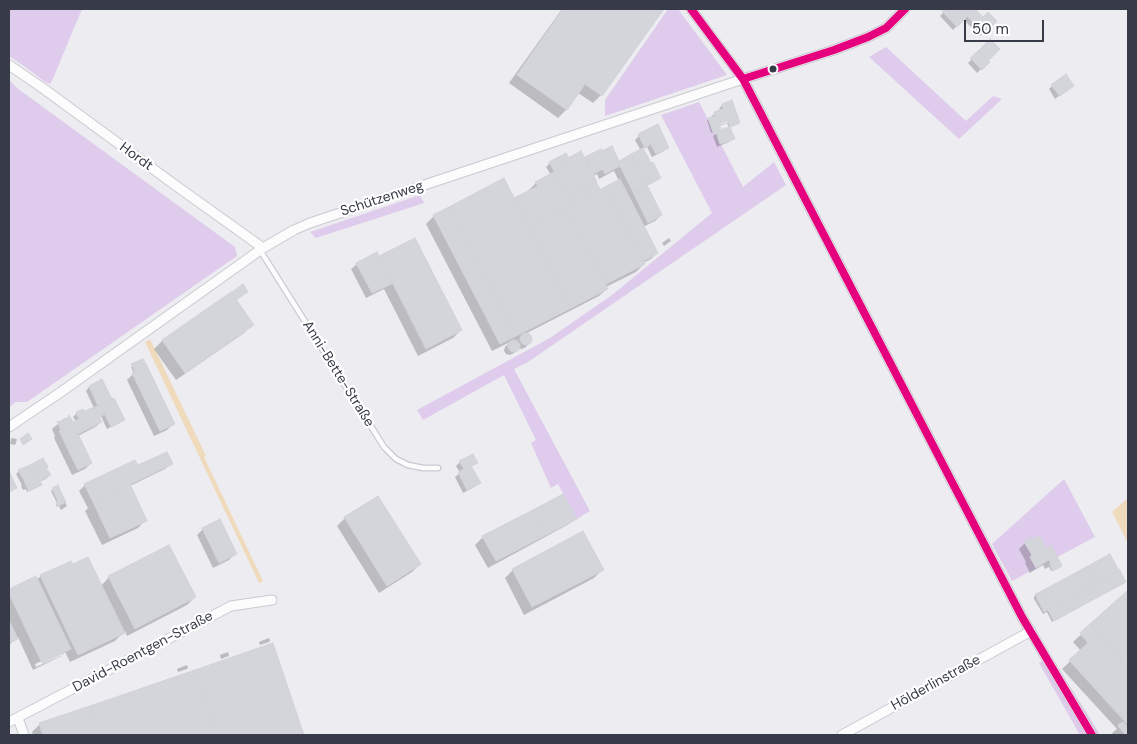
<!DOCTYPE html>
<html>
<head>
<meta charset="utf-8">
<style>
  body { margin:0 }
  #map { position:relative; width:1137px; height:744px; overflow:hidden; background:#ececf1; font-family:"DM Sans",sans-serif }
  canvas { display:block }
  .frame { position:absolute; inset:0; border:10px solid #373b48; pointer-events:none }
  .scale { position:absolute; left:964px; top:20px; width:80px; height:22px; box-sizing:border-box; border:2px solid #373b48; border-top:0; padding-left:6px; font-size:15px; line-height:18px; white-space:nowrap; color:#373b48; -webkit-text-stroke:4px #fff; paint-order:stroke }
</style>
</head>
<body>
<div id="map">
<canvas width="1137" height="744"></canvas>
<div class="frame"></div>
<div class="scale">50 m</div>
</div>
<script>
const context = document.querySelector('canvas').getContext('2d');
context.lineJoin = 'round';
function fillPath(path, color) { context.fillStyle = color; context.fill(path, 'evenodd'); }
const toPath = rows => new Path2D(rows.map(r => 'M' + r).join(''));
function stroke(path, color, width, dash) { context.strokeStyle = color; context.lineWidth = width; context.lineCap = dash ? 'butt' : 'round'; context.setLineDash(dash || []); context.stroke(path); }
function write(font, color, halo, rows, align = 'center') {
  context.font = font + ' "DM Sans",sans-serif'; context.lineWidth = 4.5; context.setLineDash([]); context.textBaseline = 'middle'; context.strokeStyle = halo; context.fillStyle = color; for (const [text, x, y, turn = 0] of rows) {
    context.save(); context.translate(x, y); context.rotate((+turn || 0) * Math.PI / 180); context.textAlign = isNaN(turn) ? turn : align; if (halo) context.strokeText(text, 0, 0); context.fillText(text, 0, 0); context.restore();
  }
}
fillPath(toPath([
  [9,9,82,9,52,81,50,84,45,82,24,66,9,56],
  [668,9,678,9,727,75,605,116,605,100],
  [886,47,966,121,993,96,1002,99,959,139,869,57],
  [9,80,17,88,235,247,237,256,27,402,16,402,9,407],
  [699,102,743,187,774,162,786,185,528,362,514,369,590,511,577,519,558,484,551,488,531,443,536,440,504,375,423,420,417,410,550,338,612,295,712,213,661,115],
  [420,195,424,203,316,238,310,232],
  [1064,479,1095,537,1012,581,992,544],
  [1051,657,1090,718,1100,735,1080,735,1039,663]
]), '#dfccec');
fillPath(toPath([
  [150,339,206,456,204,457,263,581,259,583,145,342],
  [1128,498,1128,543,1112,512]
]), '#efdabc');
fillPath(toPath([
  [562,9,662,9,601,95,593,103,578,93,566,110,558,118,509,83],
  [947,9,953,9,955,10,957,9,972,9,983,19,995,21,980,36,963,19,953,30,940,16],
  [990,41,987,61,988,62,977,73,968,63],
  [1052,86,1072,86,1055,99,1049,89],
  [732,102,739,123,729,127,733,139,729,142,717,147,713,136,719,131,711,133,707,120,711,118,711,117,715,113,720,111,719,109,722,105],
  [733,118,729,122,712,127,712,125],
  [727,123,729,128,720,131,719,126],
  [639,136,668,147,664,151,652,157,647,147,642,149,660,178,656,181,646,186,661,215,655,221,643,227,657,253,651,259,643,263,644,264,636,272,606,287,607,289,599,296,525,334,529,335,531,338,530,342,526,347,522,349,518,348,514,353,510,355,506,354,504,351,505,347,510,342,492,351,426,224,434,216,514,200,528,191,536,183,551,175,546,167,550,163,572,168,584,159,600,151,601,153,611,147,619,162,641,151,635,140],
  [614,171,619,181,599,191,593,176,597,174,599,179],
  [669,238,671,241,664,246,662,243],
  [379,258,461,330,453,338,418,356,384,289,366,298,351,269,357,264],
  [247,292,235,301,252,325,244,333,176,380,154,349,162,341,230,294],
  [143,360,173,424,167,430,154,436,127,380,134,373,131,367],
  [102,381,123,420,119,423,107,429,101,416,98,417,100,422,97,426,78,436,91,463,85,469,72,475,54,438,55,436,52,429,58,424,72,424,76,422,73,417,77,413,84,413,94,408,86,391,89,387],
  [12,438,17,439,16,443,15,445,10,444,11,439],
  [460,462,476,462,471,467,479,482,476,486,463,493,455,477,460,473,456,466],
  [171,463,165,469,130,486,146,520,138,528,102,545,85,511,88,508,79,491,85,485,138,467],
  [45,468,50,475,46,479,39,482,39,486,27,492,26,489,23,490,21,486,22,485,16,474,19,471],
  [58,487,67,506,61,510,59,506,57,507,56,504,57,503,51,491],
  [378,498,420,564,412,572,379,593,337,526,345,518],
  [575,519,569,524,488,568,475,545,483,537],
  [203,529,235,554,229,560,213,568,197,535],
  [1025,543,1046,549,1050,547,1061,566,1051,571,1049,567,1045,569,1043,565,1030,573,1025,563,1026,562,1019,549],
  [1109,555,1118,571,1114,575,1123,583,1052,622,1047,612,1043,614,1034,599,1034,597,1035,595],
  [513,570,602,570,594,578,524,615,505,578],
  [41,576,101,586,109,577,195,597,187,605,127,636,125,631,115,641,70,662,65,652,61,656,33,670,18,637,9,645,9,591,36,578,36,580],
  [62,652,62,655,36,667,35,664],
  [1128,591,1128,735,1114,735,1112,733,1117,729,1062,669,1081,651,1073,642],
  [269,638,270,640,269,642,260,645,259,642,261,641],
  [272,645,303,735,33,735,32,732,40,724],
  [228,652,229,656,221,659,220,655],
  [187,665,188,667,187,669,178,672,177,669,179,668]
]), '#0003');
const building = toPath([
  [563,9,664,9,602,96,585,84,567,110,517,75,563,9],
  [945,9,975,9,957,27,942,11,945,9],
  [975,9,983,17,988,12,997,21,985,34,968,17,975,9],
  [990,39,1000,49,988,61,978,51,990,39],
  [978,51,990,62,982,70,970,58,978,51],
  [1066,74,1074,86,1060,96,1051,85,1066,74],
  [732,100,738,117,718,124,714,112,723,109,722,104,732,100],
  [715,116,718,124,719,124,721,130,713,132,708,118,715,116],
  [738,117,740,123,730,127,728,121,738,117],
  [658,124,669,148,656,154,651,144,645,148,638,134,658,124],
  [730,127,735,139,720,144,716,131,730,127],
  [612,146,619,161,618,162,620,166,605,174,603,169,593,174,585,157,601,149,602,151,612,146],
  [643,148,651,163,653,162,661,178,647,185,631,154,643,148],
  [581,151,597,182,567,197,554,171,571,162,568,158,581,151],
  [566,153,571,162,554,171,549,162,566,153],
  [631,154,647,185,633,192,618,162,631,154],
  [554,172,567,197,596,182,600,189,529,226,514,198,538,186,535,182,554,172],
  [504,178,571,308,516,336,449,207,504,178],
  [620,179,658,253,644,261,605,187,620,179],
  [647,185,662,215,648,223,633,192,647,185],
  [605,187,645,264,606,284,566,207,605,187],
  [449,207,516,336,500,344,433,215,449,207],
  [566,207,608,289,571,308,529,226,566,207],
  [415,238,462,330,426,349,379,256,415,238],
  [377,252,393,283,372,293,356,263,377,252],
  [243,284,248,292,236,300,231,293,243,284],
  [231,292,254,325,185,373,162,340,231,292],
  '520 339a6 6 0 1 1 12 0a6 6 0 1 1-12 0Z',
  '508 346a6 6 0 1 1 12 0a6 6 0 1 1-12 0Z',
  [143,359,147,366,135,371,131,364,143,359],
  [147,366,175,424,160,431,132,373,147,366],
  [102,379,112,399,98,406,89,386,102,379],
  [114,398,125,420,111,427,100,405,114,398],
  [100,405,105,414,99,417,95,407,100,405],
  [94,407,102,422,84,431,76,412,83,409,85,411,94,407],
  [69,415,73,422,79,419,84,431,78,434,92,463,78,470,59,431,61,430,57,421,58,422,63,420,63,419,63,420,64,419,64,418,65,419,69,417,69,415],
  [28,433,32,439,23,445,20,439,28,433],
  [167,452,173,464,93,502,84,484,135,460,138,465,167,452],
  [473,454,478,463,471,466,481,483,467,490,458,472,464,469,459,461,473,454],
  [43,458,48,467,46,468,51,475,40,481,32,464,43,458],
  [32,464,40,481,27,487,24,481,25,481,24,479,23,479,18,470,32,464],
  [9,471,17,488,9,492,9,471],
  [40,481,42,485,29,491,27,487,40,481],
  [130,484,147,521,110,538,93,502,130,484],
  [58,485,62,494,56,497,52,488,58,485],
  [62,494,66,502,58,506,56,502,58,501,56,497,62,494],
  [563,494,577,519,546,535,533,510,563,494],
  [378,496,421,564,387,586,344,517,378,496],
  [533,510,546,535,496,561,482,536,533,510],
  [220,519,237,554,219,563,202,528,220,519],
  [583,531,604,570,532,607,512,569,583,531],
  [1040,536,1046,548,1051,545,1059,560,1051,564,1049,560,1036,568,1030,557,1032,555,1024,542,1032,537,1033,539,1040,536],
  [169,545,196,597,135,629,108,576,169,545],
  [1110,554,1119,571,1097,583,1088,566,1110,554],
  [88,557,125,633,78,655,40,575,71,561,73,564,88,557],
  [1059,560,1062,566,1053,571,1050,565,1059,560],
  [1088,566,1097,583,1049,609,1040,592,1088,566],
  [1119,569,1126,582,1054,621,1048,610,1119,571,1118,570,1119,569],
  [36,576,71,649,42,663,9,594,9,589,36,576],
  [1128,590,1128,667,1090,624,1128,590],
  [1040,592,1049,609,1044,612,1035,594,1040,592],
  [9,620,18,639,9,643,9,620],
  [1090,624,1128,667,1128,725,1069,660,1088,643,1080,633,1090,624],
  [273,643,304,735,217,735,195,670,273,643],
  [195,670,217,735,100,735,90,706,195,670],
  [90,706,100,735,43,735,39,723,90,706],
  [1123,722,1128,727,1128,735,1126,735,1118,726,1119,724,1123,722]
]);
fillPath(building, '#d4d5db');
stroke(building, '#d1d3da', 1);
const lane = toPath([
  [260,250,384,447,396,459,408,465,423,468,438,468]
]);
const street = toPath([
  [691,9,743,79,1022,617,1092,735],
  [9,65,44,89,175,185,263,248],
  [9,427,61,392,263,248,294,230,310,223,743,79,834,50,868,37,886,28,905,9],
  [18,718,24,735],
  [9,722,231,606,272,600],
  [842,735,1031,631]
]);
stroke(lane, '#c9cacf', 7);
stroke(street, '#c9cacf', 11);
stroke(lane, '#fcfcfd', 4.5);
stroke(street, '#fcfcfd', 9);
stroke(toPath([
  [691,9,743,79,1022,617,1092,735],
  [743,79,834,50,868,37,886,28,905,9]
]), '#e5007d', 8);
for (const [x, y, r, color] of [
  [773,69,4.5,"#373b48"]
]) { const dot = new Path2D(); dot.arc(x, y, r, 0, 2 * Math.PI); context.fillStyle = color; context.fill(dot); stroke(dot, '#fff', 2); }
write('14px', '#373b48', '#fff', [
  ["Hordt",136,157,36],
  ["Schützenweg",382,199,-18],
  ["Anni-Bette-Straße",338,374,58],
  ["David-Roentgen-Straße",143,652,-28],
  ["Hölderlinstraße",936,683,-29]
]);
</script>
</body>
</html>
